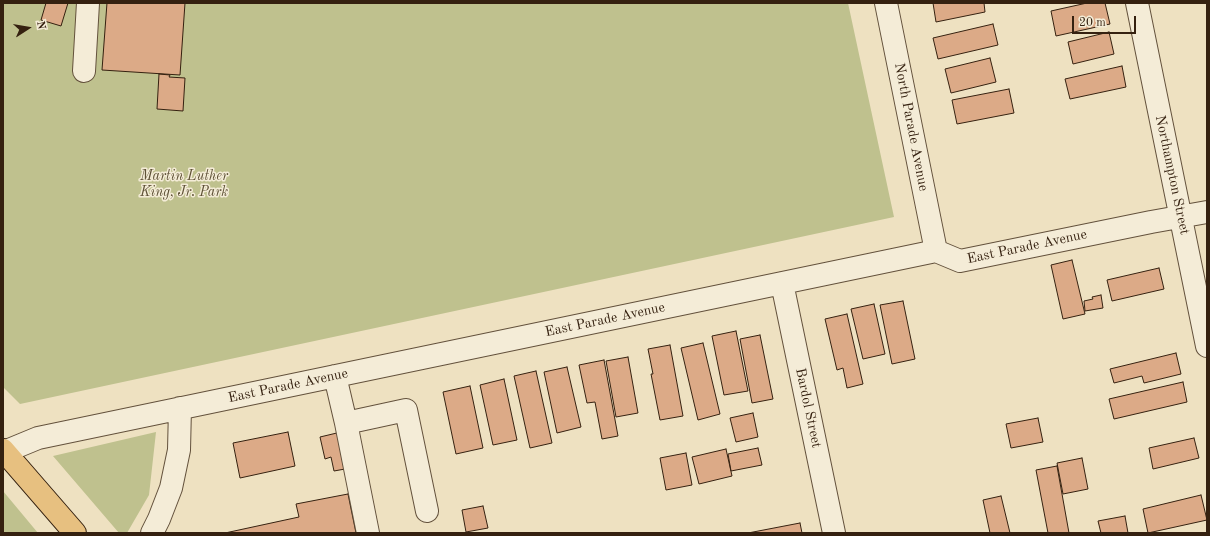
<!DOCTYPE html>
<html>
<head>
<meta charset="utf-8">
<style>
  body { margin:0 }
  #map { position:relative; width:1210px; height:536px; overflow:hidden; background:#eee1c1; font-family:"Old Standard TT",serif }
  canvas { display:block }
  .frame { position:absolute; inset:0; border:4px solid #352110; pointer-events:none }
  .north { position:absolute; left:8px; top:8px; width:40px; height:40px; -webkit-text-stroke:3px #f4ecd7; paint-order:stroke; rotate:78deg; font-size:11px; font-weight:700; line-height:16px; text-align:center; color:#352110 }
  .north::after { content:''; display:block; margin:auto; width:14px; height:18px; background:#352110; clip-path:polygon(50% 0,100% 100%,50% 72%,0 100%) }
  .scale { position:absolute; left:1072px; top:16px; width:64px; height:18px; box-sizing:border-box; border:2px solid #352110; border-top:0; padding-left:5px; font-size:12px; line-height:14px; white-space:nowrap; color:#352110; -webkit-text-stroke:3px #f4ecd7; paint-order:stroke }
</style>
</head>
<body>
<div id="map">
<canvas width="1210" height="536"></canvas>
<div class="frame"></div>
<div class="north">N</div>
<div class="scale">20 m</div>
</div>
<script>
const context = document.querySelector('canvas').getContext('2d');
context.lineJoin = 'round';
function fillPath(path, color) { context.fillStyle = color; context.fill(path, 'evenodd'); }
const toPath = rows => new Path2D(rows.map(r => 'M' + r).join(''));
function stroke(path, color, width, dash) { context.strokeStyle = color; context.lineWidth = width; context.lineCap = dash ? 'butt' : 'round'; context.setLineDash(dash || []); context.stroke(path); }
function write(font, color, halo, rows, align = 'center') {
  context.font = font + ' "Old Standard TT",serif'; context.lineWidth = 3; context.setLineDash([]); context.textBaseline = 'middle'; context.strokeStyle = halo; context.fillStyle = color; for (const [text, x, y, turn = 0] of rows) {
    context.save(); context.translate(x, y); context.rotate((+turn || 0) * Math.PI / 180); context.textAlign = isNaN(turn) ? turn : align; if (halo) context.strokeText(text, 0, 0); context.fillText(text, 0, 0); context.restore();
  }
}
fillPath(toPath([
  [3,3,848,3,894,217,20,404,3,387],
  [156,432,149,495,127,533,119,533,53,456],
  [3,491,38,533,3,533]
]), '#bfc18e');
const building = toPath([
  [46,3,68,3,61,26,41,20,46,3],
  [107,3,185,3,180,75,102,70,107,3],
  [933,3,984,3,985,12,936,22,933,3],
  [1087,3,1105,3,1110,24,1056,36,1051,11,1087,3],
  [993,24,998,45,938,59,933,38,993,24],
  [1109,32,1114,54,1073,64,1068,42,1109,32],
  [990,58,996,82,951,93,945,69,990,58],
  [1122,66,1126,87,1070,99,1065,79,1122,66],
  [159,74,170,75,169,77,185,78,183,111,157,109,159,74],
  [1009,89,1014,113,957,124,952,100,1009,89],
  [1072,260,1085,314,1063,319,1051,265,1072,260],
  [1159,268,1164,289,1112,301,1107,280,1159,268],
  [1101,295,1103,308,1085,311,1084,301,1093,299,1092,297,1101,295],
  [903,301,915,359,892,364,880,305,903,301],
  [874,304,885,354,863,359,851,309,874,304],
  [847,314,863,384,847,388,843,368,837,370,825,319,847,314],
  [736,331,748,391,724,395,712,336,736,331],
  [760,335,773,399,752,403,740,339,760,335],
  [703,343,720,414,698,420,681,348,703,343],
  [670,345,683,416,660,420,651,374,653,374,648,349,670,345],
  [1176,353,1181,374,1144,383,1142,376,1114,383,1110,369,1176,353],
  [628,357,638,413,616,417,606,361,628,357],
  [604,360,618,436,602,439,595,402,587,403,579,365,604,360],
  [567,367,581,427,557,433,544,372,567,367],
  [536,371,552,443,530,448,514,376,536,371],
  [504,379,517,440,493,445,480,385,504,379],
  [1183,382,1187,402,1114,419,1109,399,1183,382],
  [470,386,483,448,456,454,443,392,470,386],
  [753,413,758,437,736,442,730,418,753,413],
  [1038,418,1043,442,1011,448,1006,424,1038,418],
  [288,432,295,466,240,478,233,443,288,432],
  [341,432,345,469,334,471,331,457,325,459,320,437,341,432],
  [1194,438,1199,458,1153,469,1149,448,1194,438],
  [758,448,762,465,731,471,728,454,758,448],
  [726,449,732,476,699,484,692,457,726,449],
  [686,453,692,485,666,490,660,458,686,453],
  [1082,458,1088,489,1063,494,1057,463,1082,458],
  [1057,466,1069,533,1048,533,1036,470,1057,466],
  [348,494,356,533,225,533,299,517,296,504,348,494],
  [1201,495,1207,520,1148,533,1143,509,1201,495],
  [1001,496,1010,533,990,533,983,500,1001,496],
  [483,506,488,528,466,532,462,510,483,506],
  [1125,516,1128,533,1101,533,1098,521,1125,516],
  [800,523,802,533,748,533,800,523]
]);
fillPath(building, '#dcaa87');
stroke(building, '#352110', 1);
const minor = toPath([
  [886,3,936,251],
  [1137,3,1207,346],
  [84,71,88,3],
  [782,283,834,533],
  [335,376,346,423],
  [4,452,38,438,936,251,960,261,1151,222,1207,212],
  [152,533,159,519,171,488,179,450,180,408],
  [368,533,346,423,406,410,427,511]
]);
const major = toPath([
  [3,450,75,533]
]);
stroke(minor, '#63513c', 24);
stroke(major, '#352110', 24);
stroke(minor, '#f4ecd7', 22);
stroke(major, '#e7c080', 22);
write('14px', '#352110', '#f4ecd7', [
  ["North Parade Avenue",911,127,79],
  ["Northampton Street",1172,175,78],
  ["East Parade Avenue",1027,247,-12],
  ["East Parade Avenue",605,320,-12],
  ["East Parade Avenue",288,386,-12],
  ["Bardol Street",808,408,78]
]);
write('italic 14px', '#5e5136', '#f4ecd7', [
  ["Martin Luther",184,176],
  ["King, Jr. Park",184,192]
]);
</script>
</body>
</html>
